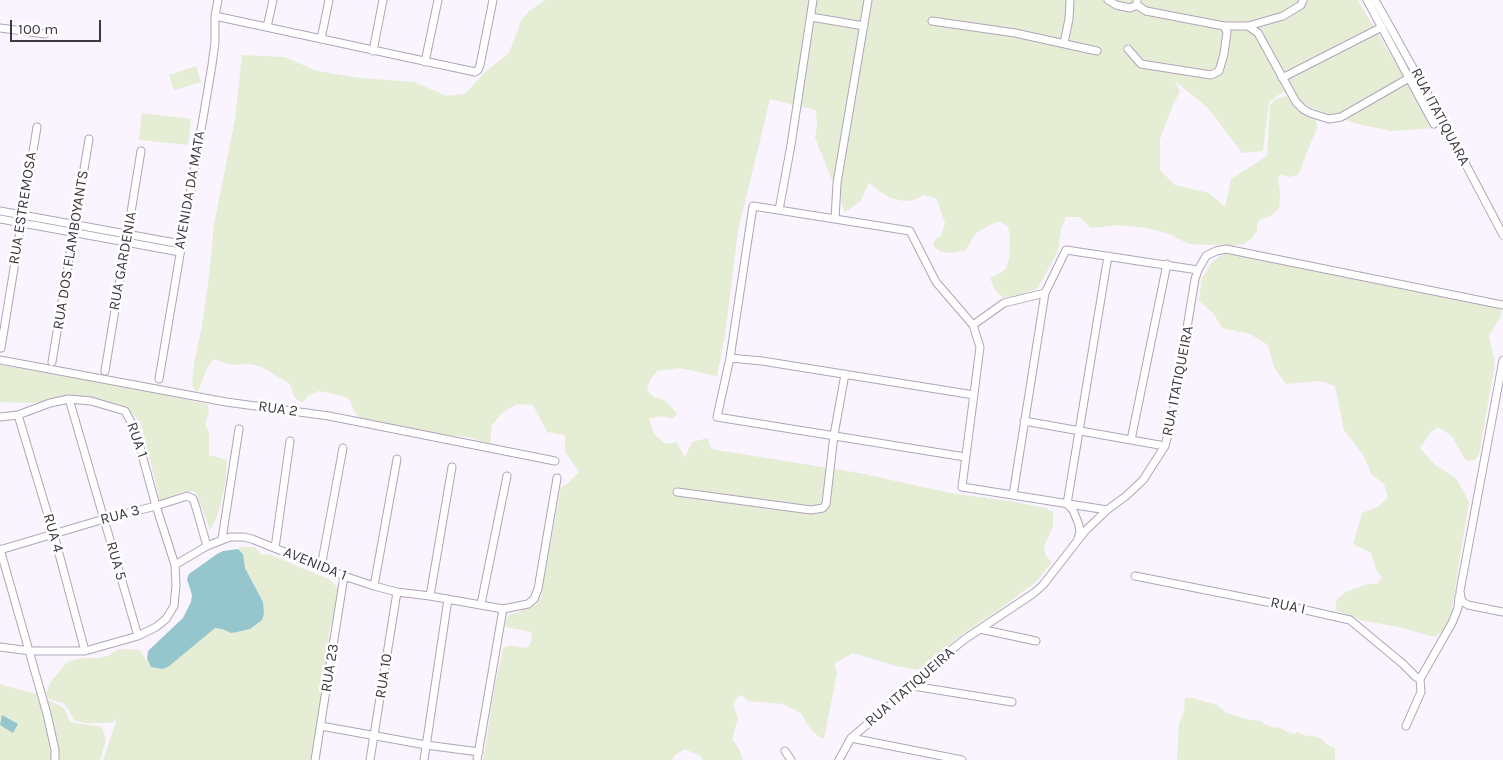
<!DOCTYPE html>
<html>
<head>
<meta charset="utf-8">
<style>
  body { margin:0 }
  #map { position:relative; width:1503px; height:760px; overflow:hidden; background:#f9f4fd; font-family:Karla,sans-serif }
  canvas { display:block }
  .scale { position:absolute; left:10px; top:20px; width:91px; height:22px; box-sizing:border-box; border:2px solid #3d3841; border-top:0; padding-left:6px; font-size:15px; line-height:18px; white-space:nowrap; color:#3d3841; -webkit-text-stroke:4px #fff; paint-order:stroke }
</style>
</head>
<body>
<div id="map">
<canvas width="1503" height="760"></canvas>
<div class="scale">100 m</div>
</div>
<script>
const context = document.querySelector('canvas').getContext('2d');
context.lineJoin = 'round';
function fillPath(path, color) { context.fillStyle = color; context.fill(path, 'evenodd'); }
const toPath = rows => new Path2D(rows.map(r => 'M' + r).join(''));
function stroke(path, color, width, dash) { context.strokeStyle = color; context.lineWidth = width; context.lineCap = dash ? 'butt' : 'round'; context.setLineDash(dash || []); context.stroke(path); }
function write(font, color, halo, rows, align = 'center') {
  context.font = font + ' Karla,sans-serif'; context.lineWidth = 5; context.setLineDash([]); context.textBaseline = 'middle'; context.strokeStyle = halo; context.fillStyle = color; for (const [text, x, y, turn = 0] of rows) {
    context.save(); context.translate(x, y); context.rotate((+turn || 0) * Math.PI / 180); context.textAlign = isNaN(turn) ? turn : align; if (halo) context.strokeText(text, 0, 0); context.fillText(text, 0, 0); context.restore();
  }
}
fillPath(toPath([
  [545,0,1358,0,1434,128,1391,131,1358,124,1316,110,1283,92,1269,102,1263,151,1242,153,1208,108,1175,81,1180,91,1172,107,1160,139,1160,170,1175,185,1209,193,1225,207,1231,179,1267,156,1270,105,1276,99,1286,96,1293,102,1299,111,1314,117,1316,121,1317,128,1298,175,1288,177,1282,174,1278,178,1280,193,1279,209,1270,216,1259,220,1257,225,1257,231,1252,238,1244,244,1234,246,1189,244,1169,234,1147,228,1119,225,1091,228,1080,217,1066,217,1061,230,1058,251,1038,288,1021,295,1003,298,995,290,990,278,999,274,1006,268,1009,258,1010,237,1008,227,999,221,986,227,975,234,966,250,951,253,941,252,933,246,935,239,941,236,945,223,936,198,924,195,914,200,904,201,891,198,879,191,869,183,860,202,845,212,815,138,817,127,816,110,770,99,738,231,725,335,717,376,679,368,657,371,650,380,647,391,654,397,664,400,677,413,673,419,661,416,649,419,654,434,665,444,676,442,685,457,692,442,708,438,711,449,859,473,955,494,1011,501,1045,508,1053,512,1053,527,1044,546,1046,556,1052,562,1036,582,1000,609,961,635,918,670,896,666,853,653,834,664,837,673,824,739,819,737,809,727,801,713,783,704,748,701,742,695,737,697,733,705,738,718,732,739,739,749,743,760,703,760,699,755,684,749,675,755,672,760,483,760,495,685,503,649,506,646,512,646,526,648,529,646,532,639,531,632,506,627,506,621,510,614,518,613,523,609,536,605,541,596,561,487,567,484,579,472,565,451,565,435,547,432,533,405,517,404,502,413,492,425,490,444,467,437,445,435,360,418,356,414,349,399,339,395,319,391,309,395,302,403,294,397,290,384,262,367,248,364,232,365,214,359,207,368,198,392,195,390,192,385,194,364,202,326,209,276,214,225,235,119,242,55,285,57,317,71,360,78,414,82,447,96,465,94,485,72,509,53,521,21,528,12],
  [196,66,201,82,174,90,169,75],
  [142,113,191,119,188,145,139,140],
  [1224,253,1235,254,1356,279,1479,302,1500,309,1502,314,1489,336,1495,363,1479,455,1475,460,1468,461,1464,458,1452,436,1438,427,1431,432,1420,448,1435,465,1456,478,1469,502,1451,614,1446,628,1435,637,1398,627,1360,620,1335,610,1337,599,1346,592,1367,584,1377,584,1382,578,1376,569,1371,553,1353,544,1362,513,1377,507,1388,498,1384,484,1372,475,1363,455,1344,430,1335,386,1320,381,1286,384,1274,367,1268,345,1250,334,1222,328,1213,313,1199,301,1202,278,1212,262],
  [0,365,128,387,207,404,209,411,205,424,209,432,209,455,227,460,226,479,221,503,216,519,210,530,198,497,193,491,182,492,160,501,141,423,126,407,83,396,33,403,0,402],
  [240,547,250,547,256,548,262,555,269,554,330,580,337,587,339,593,333,624,330,627,329,632,326,670,311,760,103,760,117,719,111,723,87,723,76,721,73,719,69,710,63,703,49,699,46,694,50,683,66,663,74,660,82,658,98,658,108,656,117,650,126,649,140,650,151,667,162,669,168,667,211,629,215,628,222,629,231,633,263,602,245,568,243,554,238,549],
  [0,684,39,695,64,708,70,722,102,727,106,740,100,760,0,760],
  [1185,698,1192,698,1217,705,1227,713,1249,720,1261,721,1264,724,1274,728,1278,727,1288,732,1294,734,1298,732,1303,734,1306,737,1311,735,1322,739,1326,744,1335,748,1335,760,1177,760,1179,723,1184,712]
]), '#e6edd5');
fillPath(toPath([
  [238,549,243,554,245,568,263,602,264,614,262,620,250,629,237,632,231,633,222,629,215,628,168,667,162,669,151,667,147,659,148,651,183,618,191,602,192,595,187,579,189,574,217,554,223,551],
  [2,715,18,724,13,733,0,725]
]), '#95c5cd');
const minor = toPath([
  [868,0,837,183,835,219,910,231,936,282,973,325,980,347,962,487,1107,510],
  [1108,0,1116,5,1130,8,1137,5],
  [1137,0,1137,5,1146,11,1224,26,1248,26,1283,16,1301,5,1303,0],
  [1367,0,1409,78],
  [1375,0,1445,125,1503,235],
  [215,16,475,72,478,70,480,65,493,0],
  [811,17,864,26],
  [932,21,1015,33,1097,51],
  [1248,26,1258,33,1296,102,1303,109,1310,113,1329,119,1341,117,1409,78,1434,124],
  [267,27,273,0],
  [0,28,45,34],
  [321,39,329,0],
  [1064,43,1069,19,1070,0],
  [1128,49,1141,64,1211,75,1219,71,1224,54,1227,32,1224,26],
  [373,51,383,0],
  [425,62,438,0],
  [1282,78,1382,27],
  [779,210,791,145,813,0],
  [0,211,181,244],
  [0,219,180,252],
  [973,325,1004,303,1045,293],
  [1,348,37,127],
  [730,358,753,206,835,219],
  [0,360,226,402,329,416,555,461],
  [1503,360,1460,591,1461,598,1463,602,1468,605,1503,612],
  [52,362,89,139],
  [105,371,141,151],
  [159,379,212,65,215,42,215,16,218,0],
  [69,399,138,636],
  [18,415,54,535,85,651],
  [0,417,18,415,50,403,69,399,91,401,125,411,135,429,156,506,175,565],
  [1024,421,1165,446],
  [1131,440,1167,264],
  [965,457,717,417,730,358,762,361,974,395],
  [677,492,811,510,823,508,826,504,834,435,845,374],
  [1013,495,1045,293,1066,250,1198,270],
  [1078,538,1080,533,1079,525,1073,510,1067,504,1108,256],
  [222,539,239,429],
  [275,548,290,441],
  [0,549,47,714,55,750,55,760],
  [0,550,104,519,156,506,187,496,193,499,195,504,207,546],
  [321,567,343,448],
  [1135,576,1292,607,1350,620,1403,664,1416,677,1420,679],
  [374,586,397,459],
  [430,596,452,467],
  [481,604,507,476],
  [980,629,1036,641],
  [0,647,30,651,85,651,138,636,156,627,166,619,174,606,176,585,175,565,207,546,230,537,244,537,252,539,344,576,374,586,397,592,430,596,503,609,528,604,534,599,538,589,557,478],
  [913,686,1012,702],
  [321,726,426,745,479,752],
  [1406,726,1421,692,1420,679,1452,623,1458,608,1459,596],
  [851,738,962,760],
  [785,751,791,760],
  [315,760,344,576],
  [370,760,397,592],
  [424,760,448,599],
  [477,760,503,609],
  [839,760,851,738,913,686,940,659,965,639,1034,593,1043,585,1085,531,1107,510,1126,496,1143,480,1165,446,1172,419,1195,279,1198,270,1206,256,1216,251,1226,249,1503,305]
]);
stroke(minor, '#b0a4ba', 9);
stroke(minor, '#fff', 7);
write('15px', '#3d3841', '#fff', [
  ["RUA ITATIQUARA",1440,117,62],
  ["AVENIDA DA MATA",190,190,-80],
  ["RUA ESTREMOSA",23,208,-81],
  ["RUA DOS FLAMBOYANTS",71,250,-81],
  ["RUA GARDENIA",123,261,-80],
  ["RUA ITATIQUEIRA",1178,381,-79],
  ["RUA 2",278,409,8],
  ["RUA 1",137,440,71],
  ["RUA 3",120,515,-15],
  ["RUA 4",53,533,74],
  ["RUA 5",116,561,74],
  ["AVENIDA 1",315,564,22],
  ["RUA I",1288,606,12],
  ["RUA 23",330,668,-81],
  ["RUA 10",384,676,-81],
  ["RUA ITATIQUEIRA",910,687,-41]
]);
</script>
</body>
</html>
